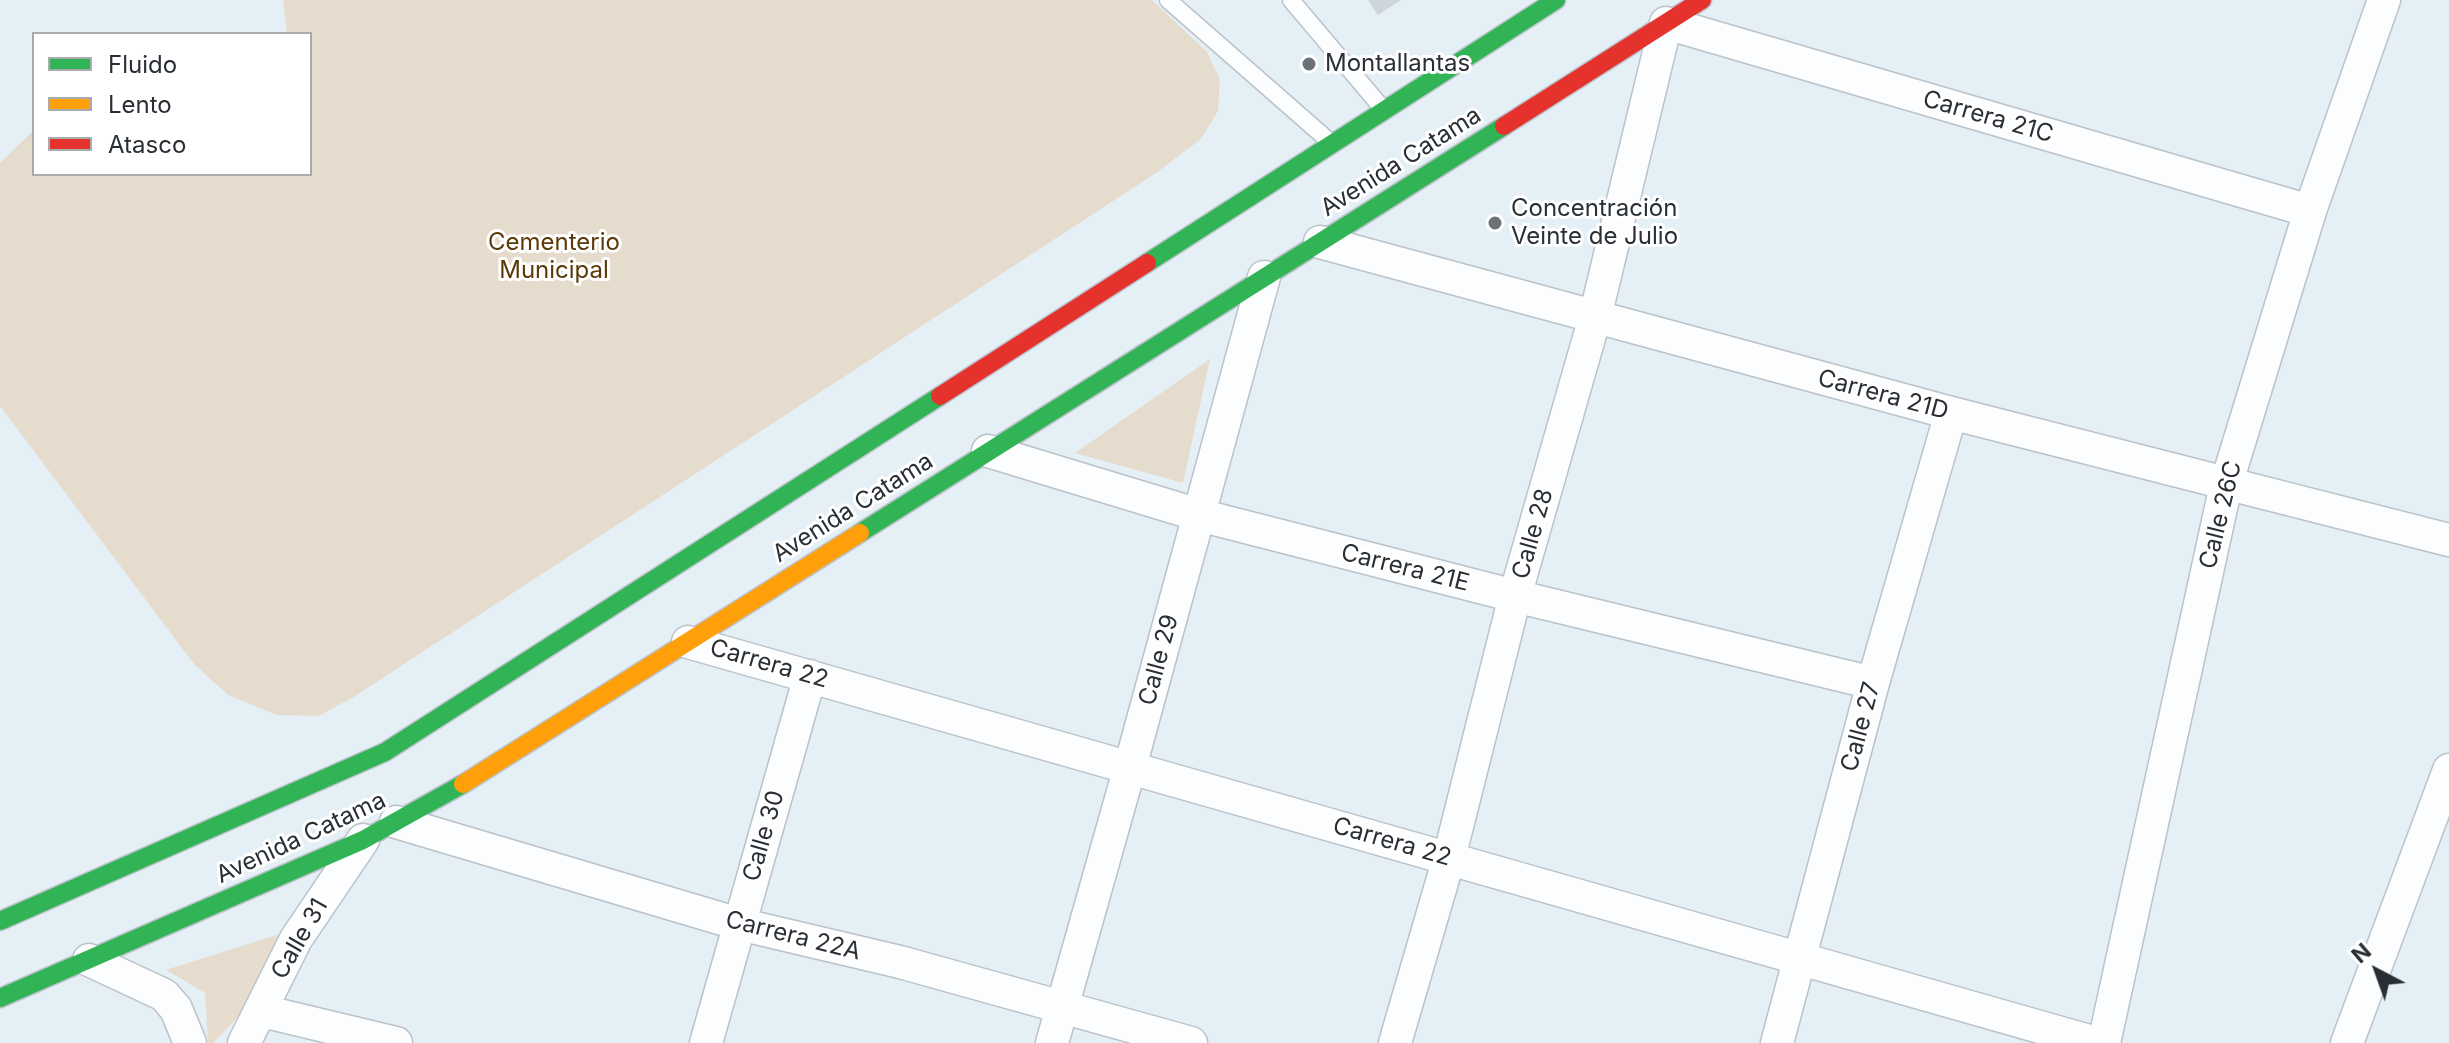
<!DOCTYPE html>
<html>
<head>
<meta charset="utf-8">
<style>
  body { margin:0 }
  #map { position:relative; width:2449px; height:1043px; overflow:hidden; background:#e5eff6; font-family:Inter,sans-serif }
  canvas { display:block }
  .legend { position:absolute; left:32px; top:32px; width:280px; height:144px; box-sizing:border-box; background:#fff; border:2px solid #a9acae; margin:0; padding:10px 14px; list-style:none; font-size:24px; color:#292f34 }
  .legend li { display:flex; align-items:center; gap:16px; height:40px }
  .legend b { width:40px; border:2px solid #a9acae }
  .north { position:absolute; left:2337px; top:931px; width:80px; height:80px; -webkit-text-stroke:6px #fff; paint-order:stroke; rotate:319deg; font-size:22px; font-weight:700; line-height:32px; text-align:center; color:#292f34 }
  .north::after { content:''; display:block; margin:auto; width:28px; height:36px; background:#292f34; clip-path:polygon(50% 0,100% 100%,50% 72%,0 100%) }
</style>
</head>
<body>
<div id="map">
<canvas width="2449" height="1043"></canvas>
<ul class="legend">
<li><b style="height:10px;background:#30b455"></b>Fluido</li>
<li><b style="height:10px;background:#ff9f0a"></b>Lento</li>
<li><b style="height:10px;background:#e5322d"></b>Atasco</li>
</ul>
<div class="north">N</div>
</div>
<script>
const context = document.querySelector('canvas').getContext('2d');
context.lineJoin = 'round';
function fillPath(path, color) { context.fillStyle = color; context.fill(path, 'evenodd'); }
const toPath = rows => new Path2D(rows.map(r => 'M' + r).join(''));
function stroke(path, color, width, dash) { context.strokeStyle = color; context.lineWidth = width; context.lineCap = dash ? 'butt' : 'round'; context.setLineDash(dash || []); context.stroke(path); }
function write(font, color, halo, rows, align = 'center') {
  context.font = font + ' Inter,sans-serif'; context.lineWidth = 6; context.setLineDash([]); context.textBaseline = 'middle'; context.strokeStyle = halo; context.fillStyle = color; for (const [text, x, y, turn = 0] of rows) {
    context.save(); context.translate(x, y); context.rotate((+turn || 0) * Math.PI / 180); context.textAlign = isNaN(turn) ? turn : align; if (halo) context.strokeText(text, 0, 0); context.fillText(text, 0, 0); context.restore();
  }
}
fillPath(toPath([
  [283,0,1152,0,1207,52,1220,80,1218,111,1201,139,1156,173,352,698,318,716,277,715,228,695,194,664,0,406,0,163,34,130,34,174,310,174,310,34,287,34],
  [1210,359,1183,483,1075,453],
  [286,932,259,995,213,1043,208,1043,205,993,166,970]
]), '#e6dcce');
fillPath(toPath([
  [1368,0,1401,0,1378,15]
]), '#ced6db');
const lane = toPath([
  [1168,0,1329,141],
  [1291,0,1383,109]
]);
const street = toPath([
  [1320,242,1951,413,2449,540],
  [988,451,1199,515,1515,596,1873,683],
  [688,642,2096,1043],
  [396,822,739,924,900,962,1191,1043],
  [89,960,164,995,176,1009,190,1043],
  [262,1011,396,1043],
  [244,1043,296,939,363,840],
  [706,1043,810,676],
  [1052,1043,1130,767,1264,277],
  [1395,1043,1449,858,1515,596,1595,317,1666,23,2310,211],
  [1777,1043,1873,683,1951,413],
  [2104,1043,2226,485,2310,211,2384,0],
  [2347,1043,2449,770]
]);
const fast = toPath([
  [1147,263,1556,0],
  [860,533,1504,126],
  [0,921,385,752,940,396],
  [0,998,363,840,463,784]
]);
const slow = toPath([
  [463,784,860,533]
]);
const jam = toPath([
  [1504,126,1702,0],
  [940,396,1147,263]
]);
stroke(lane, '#bbc2c8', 19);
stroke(street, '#bbc2c8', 35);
stroke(fast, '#bbc2c8', 21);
stroke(slow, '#bbc2c8', 21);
stroke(jam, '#bbc2c8', 21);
stroke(lane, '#fbfdfe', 16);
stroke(street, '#fbfdfe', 32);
stroke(fast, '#30b455', 18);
stroke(slow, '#ff9f0a', 18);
stroke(jam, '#e5322d', 18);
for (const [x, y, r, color] of [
  [1309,64,8,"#6b7278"],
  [1495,223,8,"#6b7278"]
]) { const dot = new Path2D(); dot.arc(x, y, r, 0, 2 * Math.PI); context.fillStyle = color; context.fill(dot); stroke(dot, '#fff', 3); }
write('24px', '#292f34', '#fff', [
  ["Montallantas",1325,64],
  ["Concentración",1511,209],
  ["Veinte de Julio",1511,237]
], 'left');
write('24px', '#292f34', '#fff', [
  ["Carrera 21C",1988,117,16],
  ["Avenida Catama",1401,162,-32],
  ["Carrera 21D",1883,395,15],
  ["Avenida Catama",853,508,-32],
  ["Calle 26C",2221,515,-76],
  ["Calle 28",1533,534,-74],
  ["Carrera 21E",1405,568,14],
  ["Calle 29",1159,660,-75],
  ["Carrera 22",769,664,16],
  ["Calle 27",1861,727,-75],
  ["Calle 30",764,836,-74],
  ["Avenida Catama",301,838,-25],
  ["Carrera 22",1392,842,16],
  ["Carrera 22A",793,936,14],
  ["Calle 31",300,939,-60]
]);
write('24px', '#5b3a08', '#fff', [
  ["Cementerio",554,243],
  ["Municipal",554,271]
]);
</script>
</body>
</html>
